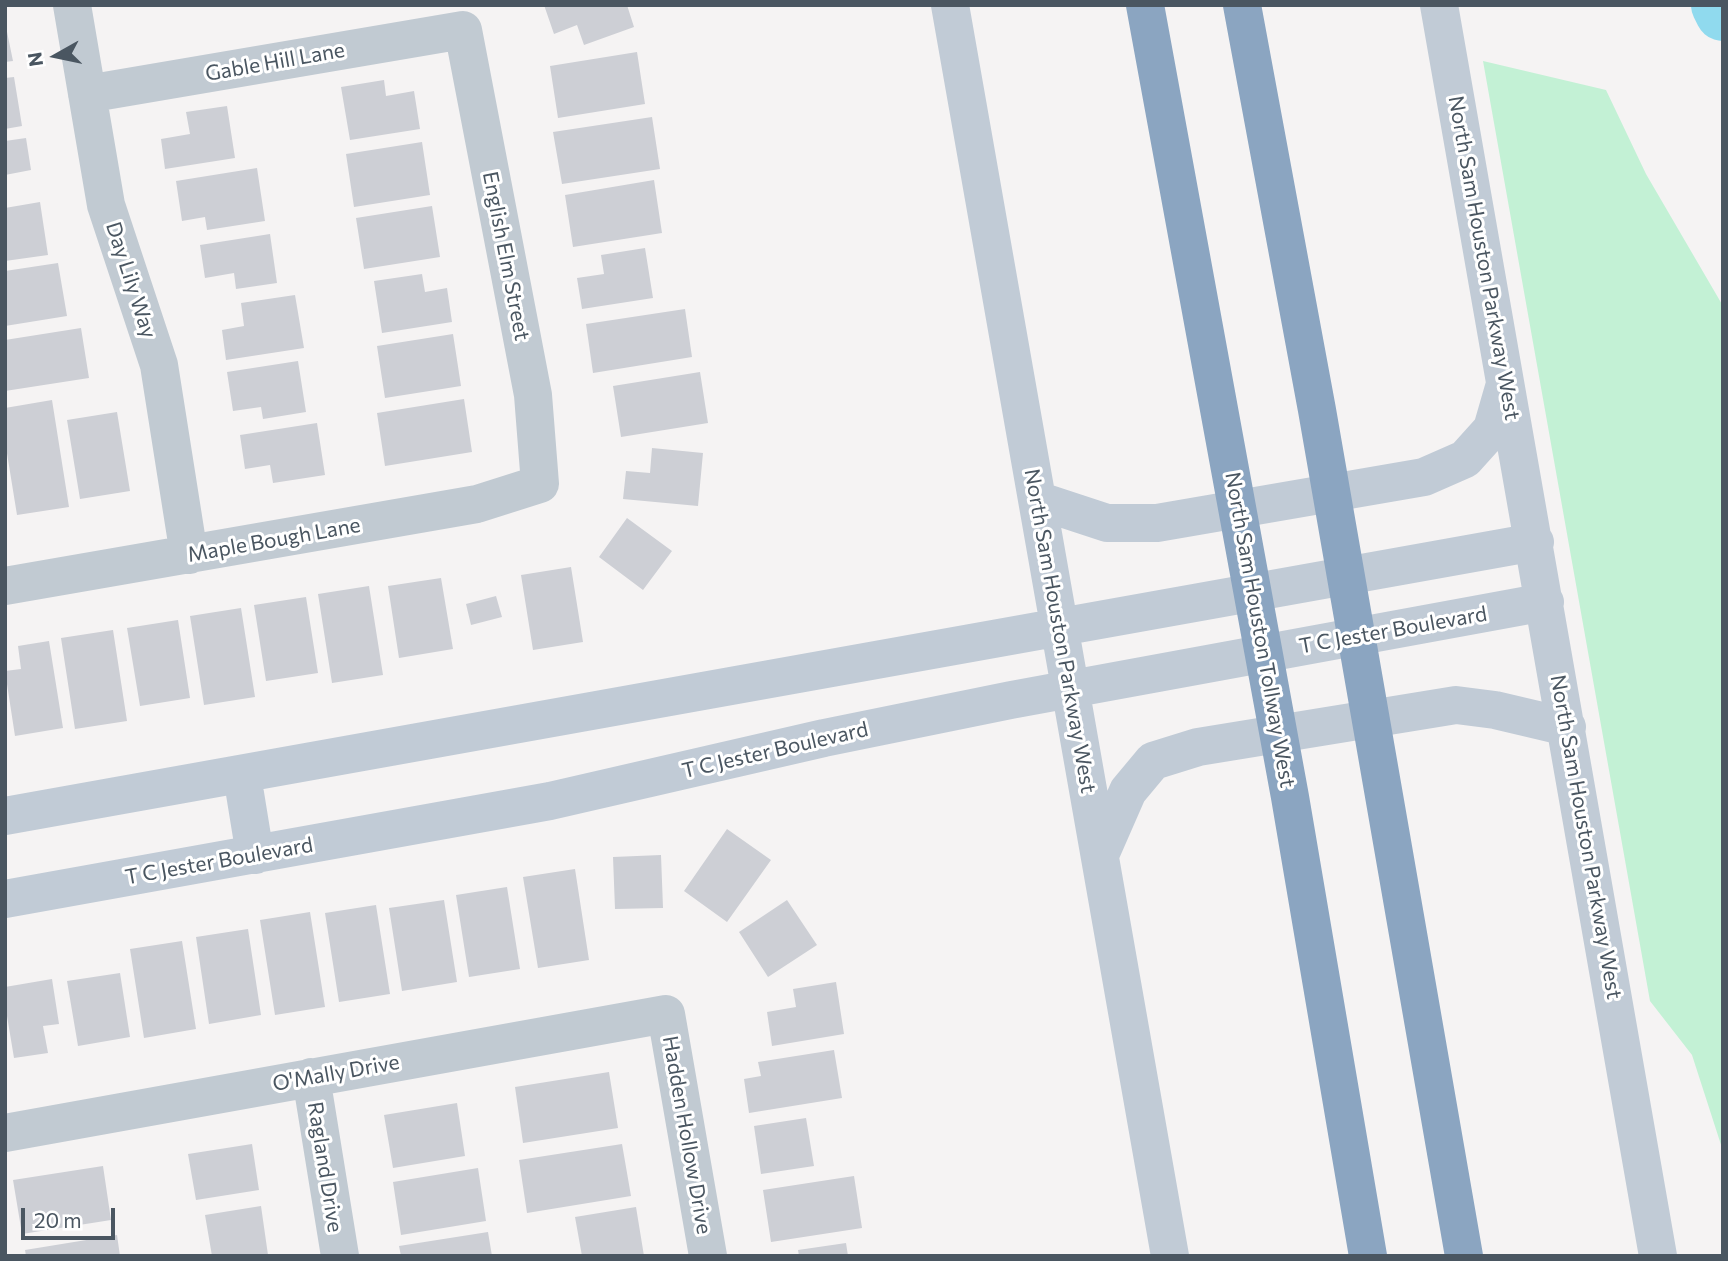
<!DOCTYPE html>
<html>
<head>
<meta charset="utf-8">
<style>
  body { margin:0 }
  #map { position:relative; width:1728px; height:1261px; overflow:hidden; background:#f5f3f3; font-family:Commissioner,sans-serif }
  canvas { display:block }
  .frame { position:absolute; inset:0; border:7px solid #4a5661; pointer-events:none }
  .north { position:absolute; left:21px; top:21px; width:70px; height:70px; -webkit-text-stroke:5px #fff; paint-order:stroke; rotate:261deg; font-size:19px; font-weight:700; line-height:28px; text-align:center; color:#4a5661 }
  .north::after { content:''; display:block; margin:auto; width:24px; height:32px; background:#4a5661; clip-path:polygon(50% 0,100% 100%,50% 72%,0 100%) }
  .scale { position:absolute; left:21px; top:1208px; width:94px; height:32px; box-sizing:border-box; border:4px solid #4a5661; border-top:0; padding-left:9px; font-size:21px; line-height:24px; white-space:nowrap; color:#4a5661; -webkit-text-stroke:5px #fff; paint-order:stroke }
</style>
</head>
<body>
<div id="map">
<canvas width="1728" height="1261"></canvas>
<div class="frame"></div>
<div class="north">N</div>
<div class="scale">20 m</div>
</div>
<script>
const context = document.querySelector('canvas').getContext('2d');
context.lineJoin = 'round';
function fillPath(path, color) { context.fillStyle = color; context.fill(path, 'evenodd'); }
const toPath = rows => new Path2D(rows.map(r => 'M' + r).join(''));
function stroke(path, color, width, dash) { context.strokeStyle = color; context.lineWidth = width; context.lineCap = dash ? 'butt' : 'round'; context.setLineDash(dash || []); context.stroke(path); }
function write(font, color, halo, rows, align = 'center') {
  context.font = font + ' Commissioner,sans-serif'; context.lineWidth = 6; context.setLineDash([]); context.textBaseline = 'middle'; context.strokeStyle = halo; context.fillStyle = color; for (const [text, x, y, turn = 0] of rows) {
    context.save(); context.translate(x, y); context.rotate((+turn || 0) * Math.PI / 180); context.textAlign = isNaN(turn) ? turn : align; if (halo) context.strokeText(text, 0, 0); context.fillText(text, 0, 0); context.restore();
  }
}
fillPath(toPath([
  [1483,61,1606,90,1646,174,1723,306,1723,1151,1692,1055,1650,1001]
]), '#c3f1d5');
stroke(toPath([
  [1719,5,1723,13]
]), '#90daee', 56);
fillPath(toPath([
  [544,5,627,5,634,27,584,45,577,25,554,34],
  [5,22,13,61,5,62],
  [637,52,645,104,558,118,550,66],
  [14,77,22,126,5,129,5,78],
  [384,80,386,96,414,91,420,129,350,140,341,87],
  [227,106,235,158,165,169,161,139,190,134,186,112],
  [652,117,660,169,562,184,553,132],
  [26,138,31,170,5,175,5,141],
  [422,142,430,195,354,207,346,154],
  [257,168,265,221,207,230,205,217,182,221,176,181],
  [654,180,662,233,573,247,565,195],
  [40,202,48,255,5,261,5,208],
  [432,206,440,257,364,269,356,218],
  [270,234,277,283,236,289,234,273,205,278,200,245],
  [645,248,653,298,582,309,577,278,604,274,601,255],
  [58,263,67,316,5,326,5,271],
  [422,274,425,292,447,288,452,322,382,333,374,281],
  [295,295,304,348,226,360,222,330,244,326,241,303],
  [685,309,692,357,593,373,586,324],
  [81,328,89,378,5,391,5,340],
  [453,334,461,386,385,398,377,346],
  [298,361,306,412,263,419,261,407,233,411,227,372],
  [700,372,708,423,621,437,613,386],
  [464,399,472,452,385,466,377,413],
  [52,400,69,507,17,515,5,441,5,408],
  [117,412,130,491,80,499,67,420],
  [317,423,325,475,273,483,270,465,245,469,240,435],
  [652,448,703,453,698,506,623,499,626,471,650,473],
  [627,518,672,551,643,590,599,557],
  [571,567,583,642,533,650,521,575],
  [441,578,453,649,399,658,388,586],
  [369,586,383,675,332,683,318,594],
  [496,596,502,617,471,625,466,604],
  [306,597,318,673,266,681,254,605],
  [241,608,255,697,204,705,190,616],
  [178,620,190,698,140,706,127,628],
  [113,630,127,721,75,729,61,638],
  [49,641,63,728,15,736,5,671,21,669,18,646],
  [727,829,771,860,727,922,684,891],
  [661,855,663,908,615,909,613,857],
  [575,869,589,960,538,968,523,877],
  [507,887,520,969,469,977,456,895],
  [444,900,457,982,402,991,389,908],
  [787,900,817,945,768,977,739,932],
  [376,905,390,994,339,1002,325,913],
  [310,912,325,1007,275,1015,260,920],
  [248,929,261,1015,209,1024,196,937],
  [182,941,196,1029,144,1038,130,949],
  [120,973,130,1037,78,1046,67,981],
  [52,979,59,1024,43,1026,48,1053,14,1058,5,1004,5,987],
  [836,982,844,1034,772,1046,767,1012,796,1007,793,989],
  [834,1050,842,1098,749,1113,744,1079,761,1076,758,1062],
  [609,1072,618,1128,523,1143,515,1087],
  [457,1103,465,1156,393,1168,384,1115],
  [806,1118,814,1166,761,1174,754,1126],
  [252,1144,259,1190,196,1200,188,1154],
  [622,1144,631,1196,527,1213,519,1160],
  [103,1166,111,1220,22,1234,13,1180],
  [478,1168,486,1221,401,1235,393,1182],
  [854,1176,862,1228,771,1242,763,1190],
  [261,1206,268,1255,212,1256,205,1215],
  [636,1207,644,1256,582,1256,575,1217],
  [488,1232,492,1256,401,1256,399,1246],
  [117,1235,120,1256,26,1256,25,1250],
  [846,1243,848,1256,799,1256,798,1250]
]), '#cdcfd5');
stroke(toPath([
  [72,5,106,205,159,365,189,555],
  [5,586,477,504,540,484,533,395,463,30,87,94],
  [311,1077,340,1256],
  [5,1133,666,1014,708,1256]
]), '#c1cad2', 38);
stroke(toPath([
  [950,5,1170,1256],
  [1439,5,1658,1256],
  [1037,500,1107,523,1157,523,1424,477,1465,459,1492,429,1505,384],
  [242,775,255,855],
  [5,816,1535,542],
  [1100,855,1128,791,1153,761,1198,747,1456,705,1495,710,1567,727],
  [5,899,550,801,824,738,1011,700,1545,602]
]), '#c1cbd6', 38);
stroke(toPath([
  [1145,5,1290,797,1368,1256],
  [1242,5,1317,410,1464,1256]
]), '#8ba5c1', 38);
write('21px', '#4a5661', '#fff', [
  ["Gable Hill Lane",275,62,-10],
  ["English Elm Street",506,256,79],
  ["North Sam Houston Parkway West",1484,258,80],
  ["Day Lily Way",131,280,72],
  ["Maple Bough Lane",274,540,-10],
  ["North Sam Houston Tollway West",1260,630,80],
  ["T C Jester Boulevard",1393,630,-10],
  ["North Sam Houston Parkway West",1060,631,80],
  ["T C Jester Boulevard",775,750,-13],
  ["North Sam Houston Parkway West",1586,837,80],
  ["T C Jester Boulevard",219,861,-10],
  ["O'Mally Drive",336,1073,-10],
  ["Hadden Hollow Drive",687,1135,80],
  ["Ragland Drive",325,1167,81]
]);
</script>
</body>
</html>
